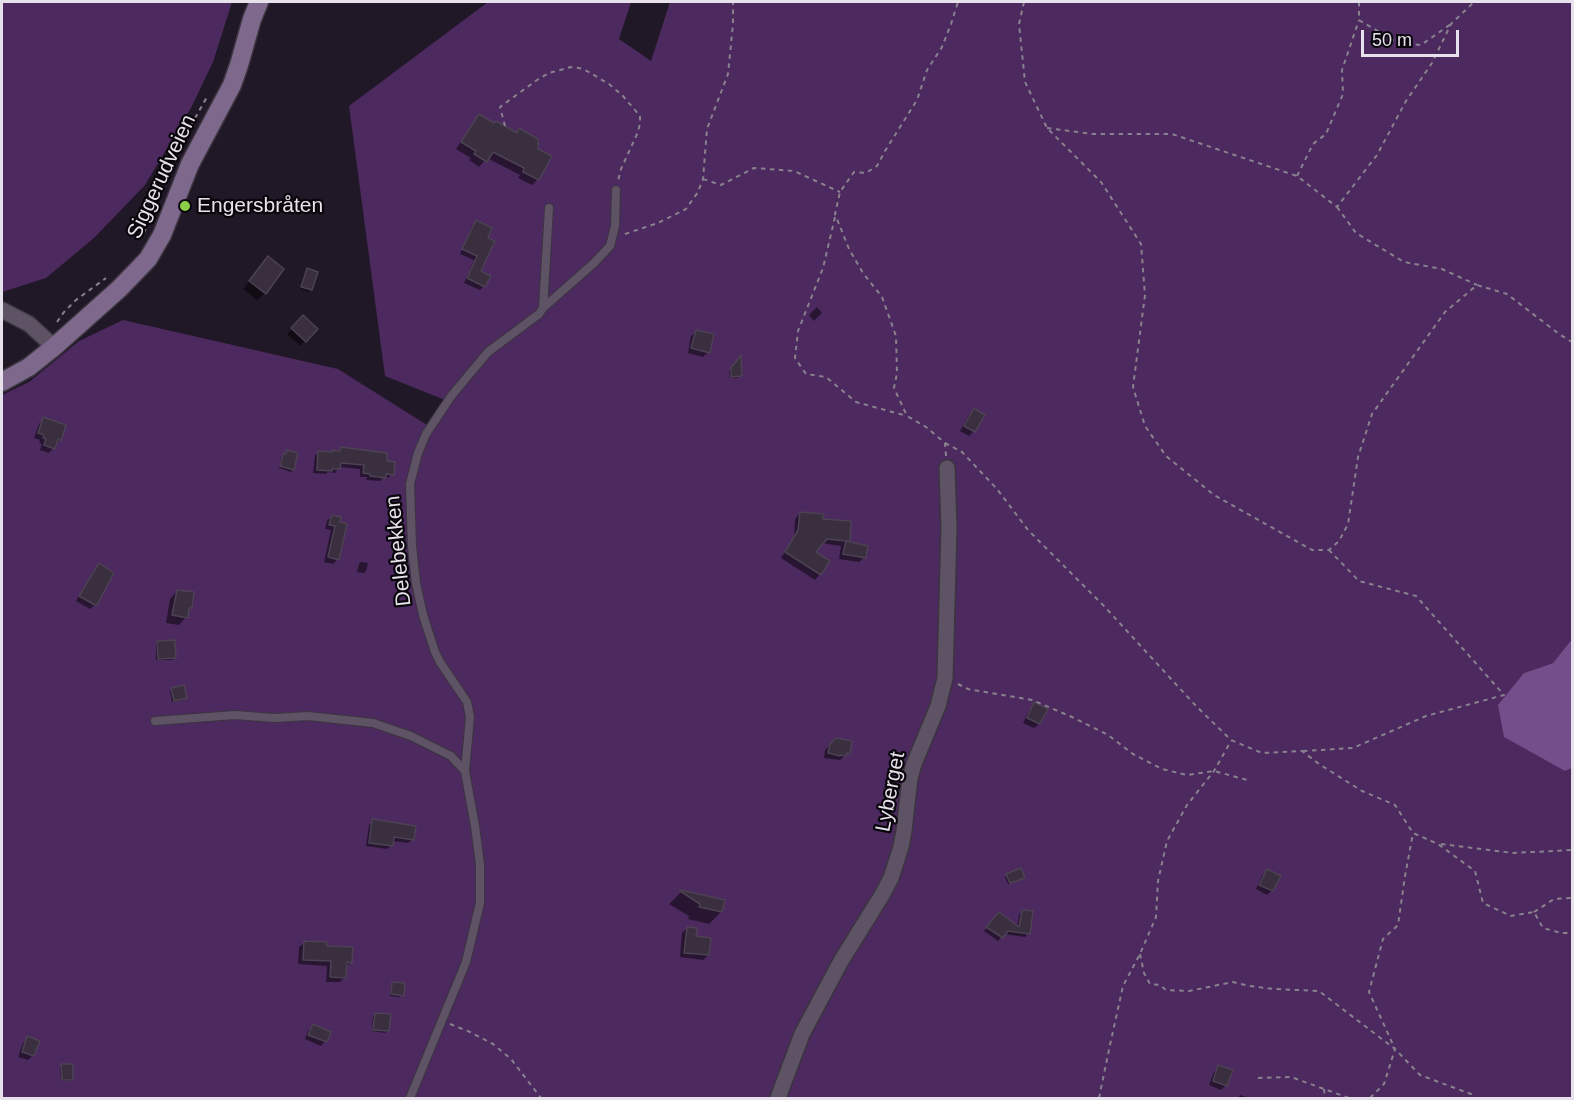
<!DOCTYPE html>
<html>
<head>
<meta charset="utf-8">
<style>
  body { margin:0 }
  #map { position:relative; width:1574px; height:1100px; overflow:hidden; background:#211827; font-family:Helvetica,sans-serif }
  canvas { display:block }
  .frame { position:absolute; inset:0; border:3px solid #e7e1eb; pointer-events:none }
  .scale { position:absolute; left:1361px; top:30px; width:98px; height:27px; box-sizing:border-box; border:3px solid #e7e1eb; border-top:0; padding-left:8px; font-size:18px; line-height:21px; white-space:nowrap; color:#e7e1eb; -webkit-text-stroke:4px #08050b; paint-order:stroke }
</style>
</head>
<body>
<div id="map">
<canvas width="1574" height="1100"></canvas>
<div class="frame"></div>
<div class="scale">50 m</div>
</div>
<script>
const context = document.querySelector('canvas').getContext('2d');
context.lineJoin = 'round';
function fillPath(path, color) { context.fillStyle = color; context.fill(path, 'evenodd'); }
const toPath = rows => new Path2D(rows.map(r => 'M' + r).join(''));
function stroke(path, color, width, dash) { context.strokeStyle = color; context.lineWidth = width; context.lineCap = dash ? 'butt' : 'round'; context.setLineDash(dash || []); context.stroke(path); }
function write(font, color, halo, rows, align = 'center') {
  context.font = font + ' Helvetica,sans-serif'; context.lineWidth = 4.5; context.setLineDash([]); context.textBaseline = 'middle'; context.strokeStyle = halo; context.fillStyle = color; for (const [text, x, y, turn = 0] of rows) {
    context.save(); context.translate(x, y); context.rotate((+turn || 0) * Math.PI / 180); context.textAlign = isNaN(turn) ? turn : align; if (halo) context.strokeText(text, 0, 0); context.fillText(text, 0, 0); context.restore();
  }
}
fillPath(toPath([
  [2,2,232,2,213,62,191,108,145,185,95,237,46,278,2,292,2,295],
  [488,2,631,2,619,39,651,61,670,2,1572,2,1572,639,1553,663,1524,673,1565,771,1572,768,1572,1098,2,1098,2,395,29,382,79,341,123,320,338,369,427,425,445,400,385,376,349,106]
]), '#4c295f');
fillPath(toPath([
  [1572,639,1572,768,1565,771,1504,737,1498,705,1524,673,1553,663]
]), '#744d8b');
fillPath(toPath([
  [480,116,494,125,516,134,519,130,538,179,532,185,518,178,520,175,487,158,479,167,469,160,471,158,456,149,474,122],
  [476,222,479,272,484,286,480,290,464,283,474,260,460,254,472,226],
  [261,266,265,293,257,300,243,289],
  [307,270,311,290,309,292,300,289,305,272],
  [817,307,822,313,814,321,809,315],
  [303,317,316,329,300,346,287,334],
  [696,332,708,352,703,357,688,353,691,336],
  [739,358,740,376,738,378,730,378,729,372],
  [974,410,983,415,974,431,969,436,960,431,969,415],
  [43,419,60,440,49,453,40,450,42,444,39,443,40,440,34,438,39,424],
  [341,449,386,463,392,474,388,478,383,478,380,481,366,480,367,477,360,477,360,469,339,467,335,473,328,472,326,474,313,473,315,456,319,452,338,452],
  [287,452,293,470,291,472,279,468,281,457],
  [800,513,822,520,848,540,846,542,865,557,859,562,839,559,841,546,821,543,814,553,820,574,815,580,781,558,794,537,795,519],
  [332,516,339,518,338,559,333,564,324,562,331,530,325,529,327,521],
  [361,562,368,563,366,571,364,573,357,572,359,564],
  [99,565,96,604,90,609,76,601,94,570],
  [177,591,190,608,188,610,186,617,179,625,166,623,170,599],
  [158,642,174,658,172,660,156,660,156,644],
  [172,689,185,698,183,700,172,702,170,691],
  [1035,704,1046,710,1039,724,1034,728,1023,723,1030,709],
  [836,740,848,753,840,760,824,758,825,750],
  [373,821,413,839,408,843,392,841,392,845,387,849,366,846,369,825],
  [1267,871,1272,890,1267,895,1256,889,1262,876],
  [1007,875,1021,879,1008,884,1005,877],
  [681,892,721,912,709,924,688,919,689,916,669,904],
  [1022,911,1028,933,1025,937,1004,934,998,941,984,931,995,918,1017,927,1019,915],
  [687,928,708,955,703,960,680,957,682,933],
  [304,943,325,947,351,962,345,968,345,977,340,982,326,982,327,966,298,964,299,947],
  [393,983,402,995,400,997,390,996,391,985],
  [375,1014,387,1031,385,1033,372,1031,373,1016],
  [313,1026,325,1041,321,1046,305,1039,308,1031],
  [28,1038,33,1055,28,1060,18,1057,23,1043],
  [62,1066,72,1079,70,1081,61,1081,60,1068],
  [1219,1067,1226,1085,1221,1090,1209,1085,1214,1072],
  [1240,1095,1250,1098,1238,1098]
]), '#0007');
const building = toPath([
  [479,114,494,123,496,121,517,133,519,128,538,139,538,149,552,156,539,180,523,172,524,168,493,152,487,162,474,154,476,151,461,142,479,114],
  [476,220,492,228,488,238,495,241,481,271,491,276,485,287,467,278,477,256,462,249,476,220],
  [268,256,284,269,266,294,249,281,268,256],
  [307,268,318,272,312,290,301,287,307,268],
  [303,315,318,329,306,342,291,328,303,315],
  [696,330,714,334,710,353,691,348,696,330],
  [741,355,742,376,731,377,731,368,741,355],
  [974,408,985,415,975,432,964,426,974,408],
  [43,417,66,425,61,441,58,439,55,449,44,445,46,439,43,438,44,435,38,433,43,417],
  [341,447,387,453,387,461,395,462,394,475,386,474,386,478,370,476,370,474,363,473,364,465,341,463,340,469,332,469,332,471,317,470,318,451,332,452,332,450,340,451,341,447],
  [287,450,298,453,294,470,280,466,283,454,286,454,287,450],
  [800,512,824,514,823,519,851,521,850,541,846,541,868,546,866,558,843,554,846,541,827,539,816,552,830,561,821,575,785,552,798,530,800,512],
  [332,515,341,517,340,522,347,524,339,560,328,557,335,526,329,525,332,515],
  [99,563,114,573,97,605,95,605,79,596,99,563],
  [177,590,194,592,192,608,189,608,188,618,172,615,177,590],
  [175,640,176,658,158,659,157,641,175,640],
  [184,685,187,698,174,701,171,688,184,685],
  [1034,702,1048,709,1040,724,1027,718,1034,702],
  [836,738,852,741,850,754,847,753,846,756,840,755,840,756,828,753,830,744,836,738],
  [372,819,416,826,414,840,394,837,393,846,369,843,372,819],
  [1021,868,1025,878,1010,883,1006,874,1021,868],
  [1267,869,1281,876,1273,891,1259,885,1267,869],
  [681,890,725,900,722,912,699,907,700,904,680,891,681,890],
  [1022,910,1033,911,1030,934,1008,931,1003,938,986,927,999,912,1019,927,1022,910],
  [687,927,697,928,696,936,711,938,709,955,684,953,687,927],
  [304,941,327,942,327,946,353,947,352,963,347,962,346,978,330,977,331,961,303,960,304,941],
  [392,982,405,983,404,996,391,994,392,982],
  [375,1013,391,1014,389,1031,373,1030,375,1013],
  [313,1024,331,1032,327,1042,308,1035,313,1024],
  [27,1036,40,1041,34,1056,22,1052,27,1036],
  [61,1064,73,1064,73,1080,62,1080,61,1064],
  [1218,1065,1233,1070,1227,1086,1213,1081,1218,1065]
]);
fillPath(building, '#392f3f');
stroke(building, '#4c4253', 1.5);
const lane = toPath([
  [543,308,594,263,610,246,615,226,616,190],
  [155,721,235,715,274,718,308,716,373,723,411,736,451,756,465,771],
  [410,1098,466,962,480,903,480,864,475,826,465,771,470,717,467,702,440,662,435,652,423,615,416,583,412,546,410,484,418,453,426,434,452,395,488,352,539,314,543,308,549,208]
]);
const street = toPath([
  [2,310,29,324,54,347],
  [778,1098,802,1034,841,961,882,895,891,878,901,847,904,831,910,778,914,764,938,706,945,678,949,528,947,468]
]);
const secondary = toPath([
  [2,382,29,367,54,347,119,289,148,259,162,235,190,164,232,85,239,65,252,19,259,2]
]);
stroke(lane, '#3b353f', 10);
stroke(street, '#3b353f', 18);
stroke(secondary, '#3b353f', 21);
stroke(toPath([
  [1024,2,1019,24,1025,82,1047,128,1101,182,1141,244,1145,295,1133,387,1145,426,1166,456,1214,495,1312,550,1329,550,1339,541,1348,524,1358,457,1372,414,1445,312,1477,285,1507,294,1559,334,1572,342],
  [1359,2,1359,20,1398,43,1421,45,1451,24],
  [505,126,500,107,537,80,549,73,571,67,579,68,587,71,609,84,623,96,640,116,640,123,638,132,621,169,618,181],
  [1047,128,1093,134,1172,134,1297,176,1337,207,1377,155,1406,101,1432,63,1451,24,1474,2],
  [1297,176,1313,144,1326,134,1343,94,1342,70,1359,20],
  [703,179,721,185,754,168,794,171,840,192],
  [1337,207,1356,233,1404,262,1442,269,1477,285],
  [835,217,823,268,798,331,795,358,806,374,826,377,856,402,907,416],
  [144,233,173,157,207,97],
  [625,234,658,223,686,209,698,192,703,179,707,129,728,74,733,24,733,2],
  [57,322,64,312,76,300,106,278],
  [945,443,962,452,997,489,1028,530,1103,605,1196,706,1231,740,1262,753,1302,751,1319,764,1362,791,1395,805,1413,833,1438,844,1475,871,1483,903,1511,916,1534,912,1543,928,1561,933,1572,933],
  [946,456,945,443,926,427,907,416,894,388,897,373,896,336,882,297,863,273,849,249,835,214,840,192,854,172,866,173,877,166,885,151,917,100,927,70,942,47,951,24,958,2],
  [958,684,968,689,1032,700,1072,717,1108,735,1133,754,1162,769,1187,775,1214,771,1251,781],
  [1303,751,1353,748,1426,716,1504,695,1416,596,1359,581,1329,550],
  [1441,844,1513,853,1572,850],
  [1534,912,1554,899,1572,898],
  [1140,954,1144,973,1150,984,1160,985,1166,990,1189,991,1233,982,1249,986,1275,989,1319,991,1395,1049,1420,1075,1471,1094,1473,1098],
  [450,1024,470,1032,493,1044,511,1059,541,1098],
  [1258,1078,1291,1077,1349,1098],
  [1324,1089,1325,1098],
  [1099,1098,1110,1045,1123,986,1140,954,1156,917,1158,881,1167,841,1187,805,1214,771,1231,741],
  [1370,1098,1384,1084,1395,1049,1369,992,1383,939,1398,925,1405,876,1413,833]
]), '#89828e', 2, [4.5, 4.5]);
stroke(lane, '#5e5365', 8);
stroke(street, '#5e5365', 15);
stroke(secondary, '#7e688c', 18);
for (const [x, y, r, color] of [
  [185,206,6,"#8bce47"]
]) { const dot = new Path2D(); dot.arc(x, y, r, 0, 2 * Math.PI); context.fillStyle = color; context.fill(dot); stroke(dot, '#08050b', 2); }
write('21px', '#e7e1eb', '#08050b', [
  ["Siggerudveien",162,177,-65],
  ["Delebekken",399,551,-96],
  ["Lyberget",891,792,-79]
]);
write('21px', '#e7e1eb', '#08050b', [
  ["Engersbråten",197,206]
], 'left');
</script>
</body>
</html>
